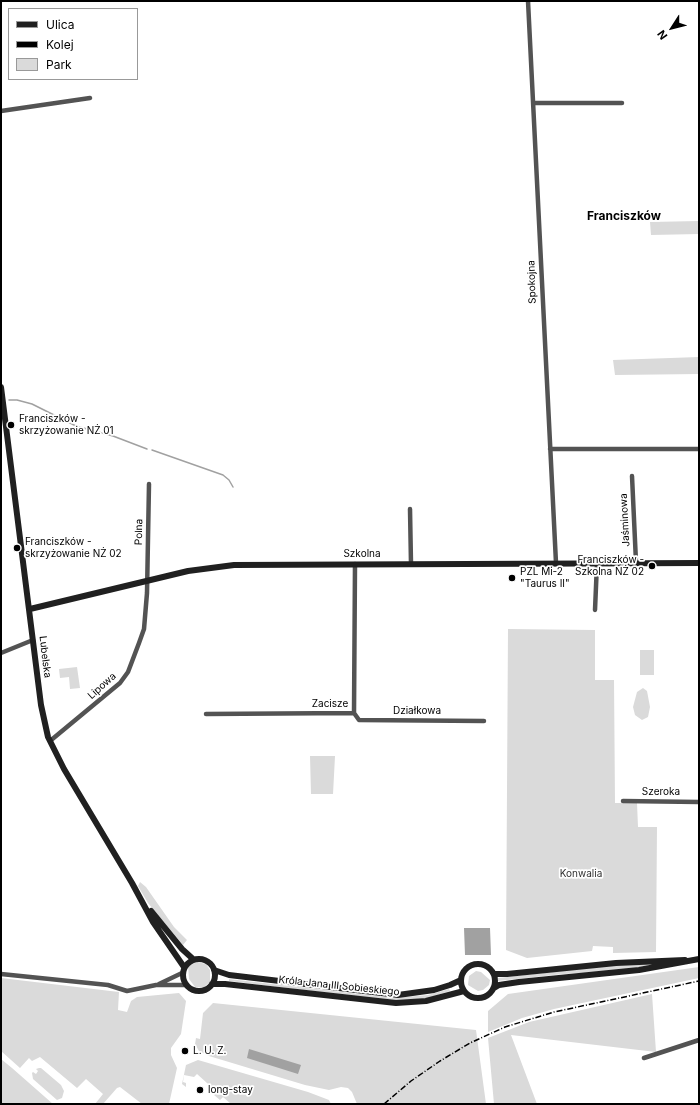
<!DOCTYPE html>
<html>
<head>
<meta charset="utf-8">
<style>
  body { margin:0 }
  #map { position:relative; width:700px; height:1105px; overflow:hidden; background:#fff; font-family:Inter,sans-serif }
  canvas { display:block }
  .frame { position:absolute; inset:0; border:2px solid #000; pointer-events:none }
  .legend { position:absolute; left:8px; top:8px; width:130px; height:72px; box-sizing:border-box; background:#fff; border:1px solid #999; margin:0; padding:5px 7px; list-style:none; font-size:12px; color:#000 }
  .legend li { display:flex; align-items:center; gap:8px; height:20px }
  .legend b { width:20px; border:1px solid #999 }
  .north { position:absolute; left:652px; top:8px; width:40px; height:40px; -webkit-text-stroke:3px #fff; paint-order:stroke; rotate:234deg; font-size:11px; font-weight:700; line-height:16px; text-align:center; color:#000 }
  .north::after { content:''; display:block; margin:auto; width:14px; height:18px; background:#000; clip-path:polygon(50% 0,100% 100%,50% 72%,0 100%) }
</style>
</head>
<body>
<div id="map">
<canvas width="700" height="1105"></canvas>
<div class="frame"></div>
<ul class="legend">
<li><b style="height:5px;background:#202020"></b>Ulica</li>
<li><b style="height:5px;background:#000"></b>Kolej</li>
<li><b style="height:11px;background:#dadada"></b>Park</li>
</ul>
<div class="north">N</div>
</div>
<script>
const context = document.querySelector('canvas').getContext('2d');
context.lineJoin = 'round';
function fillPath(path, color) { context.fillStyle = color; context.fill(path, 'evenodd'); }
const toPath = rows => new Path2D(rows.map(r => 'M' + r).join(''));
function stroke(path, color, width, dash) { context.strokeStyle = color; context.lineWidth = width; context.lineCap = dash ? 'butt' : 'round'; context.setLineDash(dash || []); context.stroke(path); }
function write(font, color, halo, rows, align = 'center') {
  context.font = font + ' Inter,sans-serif'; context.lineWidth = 3.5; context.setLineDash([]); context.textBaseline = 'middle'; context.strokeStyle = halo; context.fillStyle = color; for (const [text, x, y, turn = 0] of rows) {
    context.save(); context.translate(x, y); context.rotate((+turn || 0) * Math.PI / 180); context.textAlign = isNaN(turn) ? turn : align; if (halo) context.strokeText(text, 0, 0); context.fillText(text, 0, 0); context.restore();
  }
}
fillPath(toPath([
  [699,221,699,234,651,235,650,222],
  [699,357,699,374,615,375,613,360],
  [508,629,595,630,595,680,614,680,615,803,637,803,638,827,657,827,656,952,613,953,613,947,593,946,592,951,527,958,506,950],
  [640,650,654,650,654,675,640,675],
  [77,667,80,688,70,689,69,677,60,678,59,669],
  [643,688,647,691,650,707,648,717,642,720,635,715,633,707,637,692],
  [310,756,335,756,333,794,311,794],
  [140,882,146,887,174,927,187,940,183,945,148,903,138,886],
  [197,962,206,964,210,970,210,982,204,987,195,987,189,979,188,966],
  [666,963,605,972,563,974,498,981,498,978,608,966],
  [699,967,699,978,554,1009,522,1018,488,1032,488,1011,508,994],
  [476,971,481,972,490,980,489,985,483,990,478,991,468,985,469,976],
  [1,978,119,992,118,1010,127,1012,131,1001,137,997,179,993,186,1001,181,1034,171,1048,171,1055,177,1068,169,1104,142,1104,120,1087,117,1088,103,1104,95,1104,103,1094,86,1079,77,1088,40,1057,32,1061,29,1058,20,1068,1,1051],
  [229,979,394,998,428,995,449,989,450,991,428,998,394,1001,229,981],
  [652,994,656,1052,511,1035,537,1104,494,1104,488,1038,529,1022],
  [213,1003,476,1030,486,1104,357,1104,352,1092,348,1088,341,1087,329,1090,305,1085,209,1056,199,1051,195,1044,196,1038,200,1039,203,1013],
  [1,1059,12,1068,53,1104,1,1104],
  [198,1060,308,1092,329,1100,331,1104,231,1104,223,1097,220,1100,214,1095,217,1092,197,1074,194,1077,184,1075,183,1082,186,1083,186,1087,182,1084,186,1065],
  [39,1068,41,1068,61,1085,64,1091,62,1098,57,1100,33,1079,32,1073,33,1072,36,1074,38,1071,36,1069]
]), '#dadada');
fillPath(toPath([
  [464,928,490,928,491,955,465,955],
  [249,1049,301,1065,298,1074,247,1058]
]), '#a1a1a1');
stroke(toPath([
  [9,400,17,400,32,404,76,426,113,436,147,449],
  [152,450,223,475,229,480,233,487]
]), '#a1a1a1', 1.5);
stroke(toPath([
  [528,1,556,563],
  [533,103,622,103],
  [1,111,90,98],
  [550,449,699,449],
  [632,476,636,562],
  [410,509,411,564],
  [595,610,597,563],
  [1,653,33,640],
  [354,713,359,720,484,721],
  [206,714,354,713,355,564],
  [50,741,120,683,128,672,139,643,144,629,147,593,149,484],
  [623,801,699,802],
  [1,974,108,985,127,991,156,985,186,985],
  [159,984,182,973],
  [644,1058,699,1040]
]), '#535353', 4.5);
stroke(toPath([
  [1,387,41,705,48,737,64,769,132,883,153,922,184,967],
  [30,609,188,571,234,565,699,563],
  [151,911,182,949,193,959],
  '183 975a16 16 0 1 1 32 0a16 16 0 1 1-32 0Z',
  '461 981a17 17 0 1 1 34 0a17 17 0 1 1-34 0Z',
  [214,970,229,975,398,995,434,990,450,985,461,980],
  [494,974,507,974,616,963,685,960],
  [212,984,225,984,396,1003,426,1001,464,991],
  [494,988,499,985,519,982,639,970,699,959]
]), '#202020', 6);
stroke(toPath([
  [384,1104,411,1081,440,1061,470,1043,505,1027,554,1012,699,981]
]), '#000', 1.5, [6, 2, 1, 2]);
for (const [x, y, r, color] of [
  [11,425,4,"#000"],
  [17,548,4,"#000"],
  [652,566,4,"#000"],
  [512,578,4,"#000"],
  [185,1051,4,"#000"],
  [200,1090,4,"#000"]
]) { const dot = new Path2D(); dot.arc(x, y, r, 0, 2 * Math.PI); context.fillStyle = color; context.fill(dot); stroke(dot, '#fff', 1.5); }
write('10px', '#000', '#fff', [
  ["Spokojna",532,282,-92],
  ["Jaśminowa",625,520,-93],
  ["Polna",139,532,-89],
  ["Szkolna",362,554],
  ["Lubelska",45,657,83],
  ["Lipowa",102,686,-42],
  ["Zacisze",330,704],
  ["Działkowa",417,711],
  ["Szeroka",661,792],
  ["Króla Jana III Sobieskiego",339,986,6]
]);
write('10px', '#000', '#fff', [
  ["Franciszków -",19,419],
  ["skrzyżowanie NŻ 01",19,431],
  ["Franciszków -",25,542],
  ["skrzyżowanie NŻ 02",25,554],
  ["Franciszków -",644,560,"right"],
  ["Szkolna NŻ 02",644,572,"right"],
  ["PZL Mi-2",520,572],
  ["\"Taurus II\"",520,584],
  ["L. U. Z.",193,1051],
  ["long-stay",208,1090]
], 'left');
write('10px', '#313131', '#fff', [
  ["Konwalia",581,874]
]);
write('bold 12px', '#000', '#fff', [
  ["Franciszków",624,216]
]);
</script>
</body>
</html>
